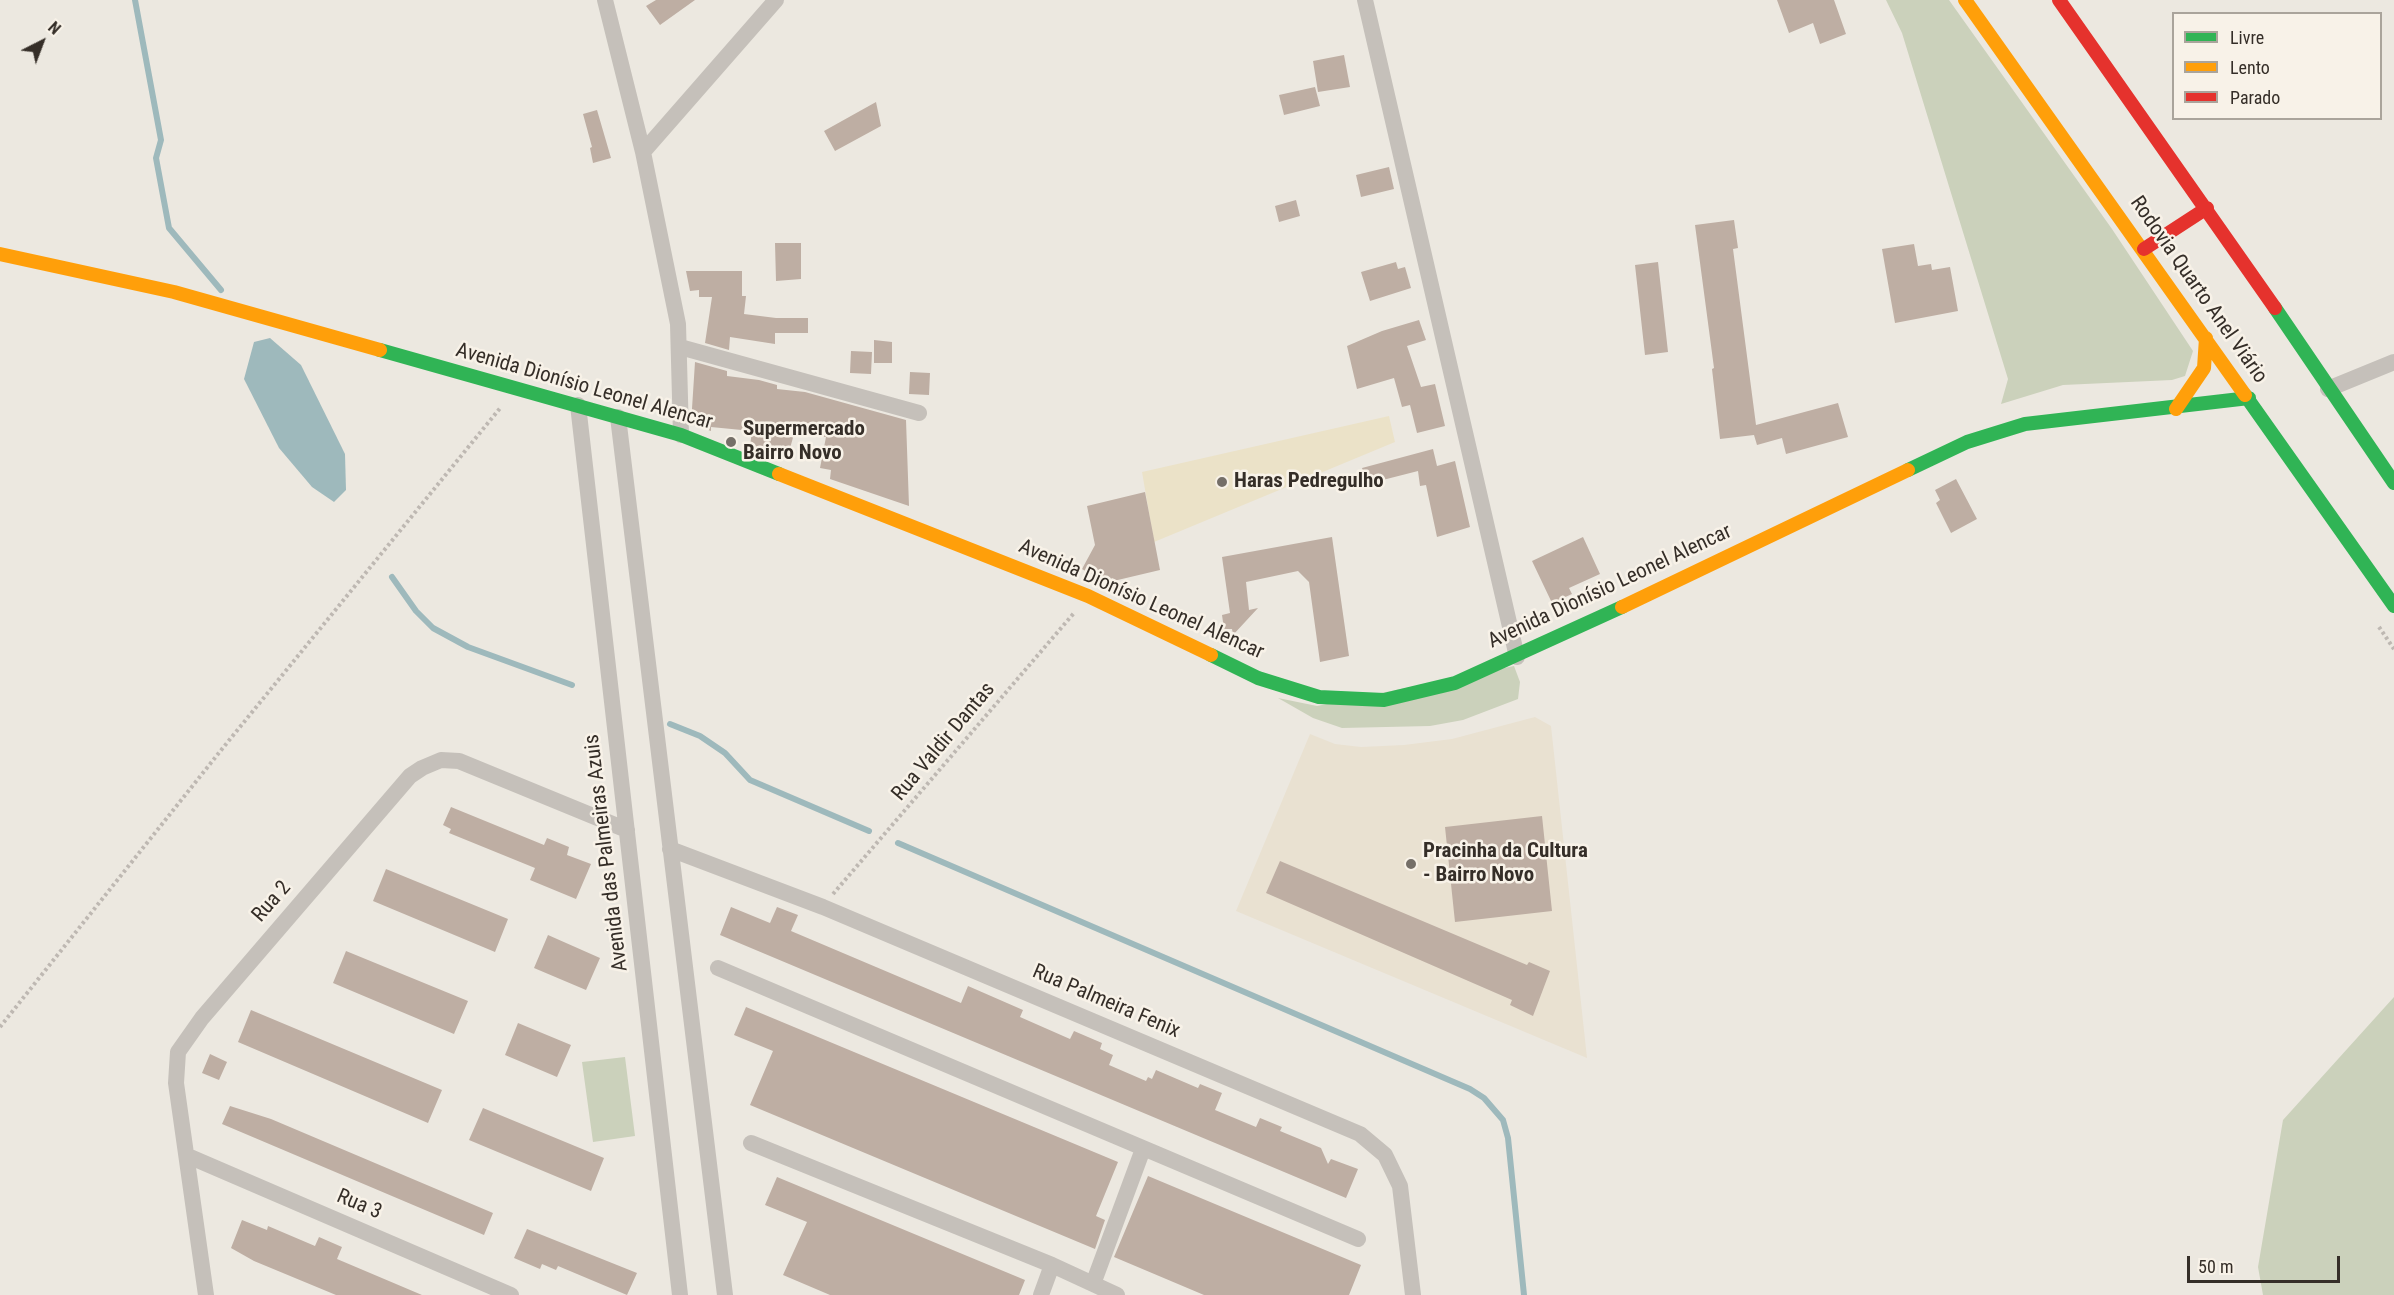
<!DOCTYPE html>
<html>
<head>
<meta charset="utf-8">
<style>
  body { margin:0 }
  #map { position:relative; width:2394px; height:1295px; overflow:hidden; background:#ece8e0; font-family:"Roboto Condensed",sans-serif }
  canvas { display:block }
  .legend { position:absolute; left:2172px; top:12px; width:210px; height:108px; box-sizing:border-box; background:#f8f2e8; border:2px solid #aaa49b; margin:0; padding:8px 10px; list-style:none; font-size:18px; color:#352e28 }
  .legend li { display:flex; align-items:center; gap:12px; height:30px }
  .legend b { width:30px; border:2px solid #aaa49b }
  .north { position:absolute; left:12px; top:12px; width:60px; height:60px; -webkit-text-stroke:4px #f8f2e8; paint-order:stroke; rotate:42deg; font-size:16px; font-weight:700; line-height:24px; text-align:center; color:#352e28 }
  .north::after { content:''; display:block; margin:auto; width:21px; height:27px; background:#352e28; clip-path:polygon(50% 0,100% 100%,50% 72%,0 100%) }
  .scale { position:absolute; left:2187px; top:1256px; width:153px; height:27px; box-sizing:border-box; border:3px solid #352e28; border-top:0; padding-left:8px; font-size:18px; line-height:21px; white-space:nowrap; color:#352e28; -webkit-text-stroke:4px #f8f2e8; paint-order:stroke }
</style>
</head>
<body>
<div id="map">
<canvas width="2394" height="1295"></canvas>
<ul class="legend">
<li><b style="height:8px;background:#30b455"></b>Livre</li>
<li><b style="height:8px;background:#ff9f0a"></b>Lento</li>
<li><b style="height:8px;background:#e5322d"></b>Parado</li>
</ul>
<div class="north">N</div>
<div class="scale">50 m</div>
</div>
<script>
const context = document.querySelector('canvas').getContext('2d');
context.lineJoin = 'round';
function fillPath(path, color) { context.fillStyle = color; context.fill(path, 'evenodd'); }
const toPath = rows => new Path2D(rows.map(r => 'M' + r).join(''));
function stroke(path, color, width, dash) { context.strokeStyle = color; context.lineWidth = width; context.lineCap = dash ? 'butt' : 'round'; context.setLineDash(dash || []); context.stroke(path); }
function write(font, color, halo, rows, align = 'center') {
  context.font = font + ' "Roboto Condensed",sans-serif'; context.lineWidth = 5; context.setLineDash([]); context.textBaseline = 'middle'; context.strokeStyle = halo; context.fillStyle = color; for (const [text, x, y, turn = 0] of rows) {
    context.save(); context.translate(x, y); context.rotate((+turn || 0) * Math.PI / 180); context.textAlign = isNaN(turn) ? turn : align; if (halo) context.strokeText(text, 0, 0); context.fillText(text, 0, 0); context.restore();
  }
}
fillPath(toPath([
  [1886,0,1949,0,2112,229,2193,351,2185,376,2172,380,2063,385,2001,404,2008,379,1902,33],
  [1514,666,1520,682,1518,699,1463,720,1430,726,1342,728,1313,718,1278,698,1317,706],
  [2394,997,2394,1295,2263,1295,2258,1267,2283,1120],
  [625,1057,635,1136,593,1142,582,1062]
]), '#cbd1bb');
fillPath(toPath([
  [1389,416,1395,442,1154,542,1142,472]
]), '#ebe2c8');
fillPath(toPath([
  [1535,717,1551,726,1587,1058,1236,911,1310,734,1335,744,1361,747,1404,745,1452,739]
]), '#e9e1d1');
fillPath(toPath([
  [270,338,301,365,345,454,346,490,334,502,312,487,279,448,244,379,254,342]
]), '#9eb9bc');
stroke(toPath([
  [135,0,161,140,156,158,169,228,221,290],
  [392,577,416,611,433,628,468,647,572,685],
  [670,724,700,736,725,753,750,780,869,831],
  [898,843,1470,1089,1484,1098,1503,1120,1508,1138,1524,1295]
]), '#9eb9bc', 6);
fillPath(toPath([
  [656,0,695,0,660,25,646,6],
  [1777,0,1834,0,1846,34,1820,44,1813,23,1789,33],
  [1344,55,1350,87,1318,92,1313,61],
  [1315,87,1320,106,1284,115,1279,95],
  [876,102,881,126,835,151,824,131],
  [597,110,611,158,593,163,590,148,592,147,583,114],
  [1389,167,1394,189,1361,197,1356,175],
  [1296,200,1300,216,1279,222,1275,206],
  [1734,220,1738,248,1733,249,1756,425,1838,403,1848,437,1786,454,1782,438,1757,445,1754,435,1720,439,1712,369,1714,368,1695,225],
  [775,243,801,243,801,279,776,281],
  [1914,244,1918,266,1931,264,1932,270,1950,267,1958,311,1895,323,1882,249],
  [1396,262,1398,269,1405,267,1411,288,1370,301,1361,272],
  [1658,262,1668,352,1645,355,1635,265],
  [686,271,742,271,742,296,746,296,744,314,776,318,808,318,808,333,775,333,775,344,730,337,729,350,705,343,712,297,699,297,699,290,690,291],
  [1419,320,1426,340,1407,346,1421,387,1435,384,1445,426,1417,433,1410,405,1402,407,1394,378,1357,389,1347,346,1382,331],
  [874,340,892,342,892,363,874,363],
  [851,351,872,352,871,374,850,373],
  [695,362,727,371,727,376,759,380,777,385,777,389,805,392,906,420,909,506,830,479,831,470,820,468,826,437,794,434,787,459,750,446,752,431,711,427,711,431,691,424],
  [910,372,930,373,929,395,909,394],
  [1433,449,1437,466,1455,461,1470,527,1437,537,1426,485,1420,486,1418,471,1367,484,1362,468],
  [1956,479,1977,519,1951,533,1936,503,1940,500,1935,490],
  [1145,492,1160,570,1105,583,1082,569,1095,545,1087,506],
  [1332,537,1349,656,1320,662,1309,582,1298,571,1246,582,1249,610,1258,608,1233,635,1232,629,1224,629,1222,615,1230,613,1222,557],
  [1583,537,1600,574,1569,588,1572,594,1552,603,1532,561],
  [451,807,544,845,547,838,569,847,567,855,591,864,576,899,530,880,535,868,449,833,451,829,443,825],
  [1542,816,1552,911,1455,922,1445,827],
  [1280,861,1527,965,1529,962,1550,971,1533,1016,1510,1005,1512,1000,1266,893],
  [386,869,508,919,495,952,373,901],
  [731,907,770,923,777,907,798,915,791,931,961,1003,968,986,1023,1010,1020,1017,1070,1039,1074,1031,1102,1043,1100,1049,1113,1055,1109,1065,1146,1081,1148,1077,1152,1079,1156,1070,1198,1088,1200,1084,1222,1093,1215,1110,1256,1127,1260,1118,1282,1127,1280,1131,1321,1148,1328,1164,1331,1159,1358,1169,1346,1198,720,935],
  [548,935,600,958,586,990,534,968],
  [346,951,468,1001,454,1034,333,983],
  [746,1007,1118,1162,1096,1216,1105,1220,1095,1249,750,1105,773,1051,734,1035],
  [251,1010,442,1090,428,1123,238,1042],
  [518,1023,571,1045,557,1077,505,1055],
  [210,1054,227,1062,219,1080,202,1073],
  [230,1106,271,1119,493,1213,484,1235,222,1124],
  [483,1108,604,1158,591,1191,469,1140],
  [1148,1176,1361,1265,1349,1295,1204,1295,1114,1257],
  [777,1177,1025,1280,1019,1295,830,1295,783,1275,807,1222,765,1205],
  [242,1220,267,1230,268,1226,315,1246,319,1237,342,1247,337,1259,422,1295,336,1295,254,1261,231,1248],
  [527,1229,637,1273,627,1295,558,1266,556,1270,542,1264,540,1269,514,1258]
]), '#beaea3');
stroke(toPath([
  [2379,627,2394,649],
  [833,894,1074,613],
  [0,1027,222,749,501,407]
]), '#beb8b2', 4, [3, 3]);
stroke(toPath([
  [605,0,643,152,678,324,681,435],
  [1365,0,1517,657],
  [643,152,776,0],
  [680,347,919,413],
  [2328,389,2394,362],
  [578,405,680,1295],
  [618,417,725,1295],
  [670,849,823,907,1360,1134,1385,1155,1400,1186,1413,1295],
  [718,968,1358,1239],
  [751,1143,1052,1265,1117,1295],
  [188,1156,511,1295],
  [1093,1284,1143,1149],
  [206,1295,176,1083,178,1052,202,1018,410,776,422,768,441,760,459,761,627,830],
  [1041,1295,1052,1265]
]), '#c5c0ba', 16);
stroke(toPath([
  [2275,308,2394,483],
  [380,350,681,435,779,474],
  [2245,395,2394,606],
  [1908,470,1967,442,2025,424,2249,398],
  [1211,655,1258,678,1319,697,1384,700,1455,683,1622,607]
]), '#30b455', 14);
stroke(toPath([
  [1965,0,2245,395],
  [0,254,174,292,380,350],
  [2176,409,2204,368,2206,338],
  [779,474,1088,596,1211,655],
  [1622,607,1908,470]
]), '#ff9f0a', 14);
stroke(toPath([
  [2059,0,2275,308],
  [2144,249,2207,208]
]), '#e5322d', 14);
for (const [x, y, r, color] of [
  [731,442,6,"#756f68"],
  [1222,482,6,"#756f68"],
  [1411,864,6,"#756f68"]
]) { const dot = new Path2D(); dot.arc(x, y, r, 0, 2 * Math.PI); context.fillStyle = color; context.fill(dot); stroke(dot, '#f8f2e8', 2); }
write('21px', '#352e28', '#f8f2e8', [
  ["Rodovia Quarto Anel Viário",2198,290,55],
  ["Avenida Dionísio Leonel Alencar",584,387,16],
  ["Avenida Dionísio Leonel Alencar",1610,587,-25],
  ["Avenida Dionísio Leonel Alencar",1141,600,24],
  ["Rua Valdir Dantas",944,742,-50],
  ["Avenida das Palmeiras Azuis",607,853,-97],
  ["Rua 2",272,902,-49],
  ["Rua Palmeira Fenix",1106,1002,23],
  ["Rua 3",359,1205,23]
]);
write('bold 21px', '#352e28', '#f8f2e8', [
  ["Supermercado",743,430],
  ["Bairro Novo",743,454],
  ["Haras Pedregulho",1234,482],
  ["Pracinha da Cultura",1423,852],
  ["- Bairro Novo",1423,876]
], 'left');
</script>
</body>
</html>
